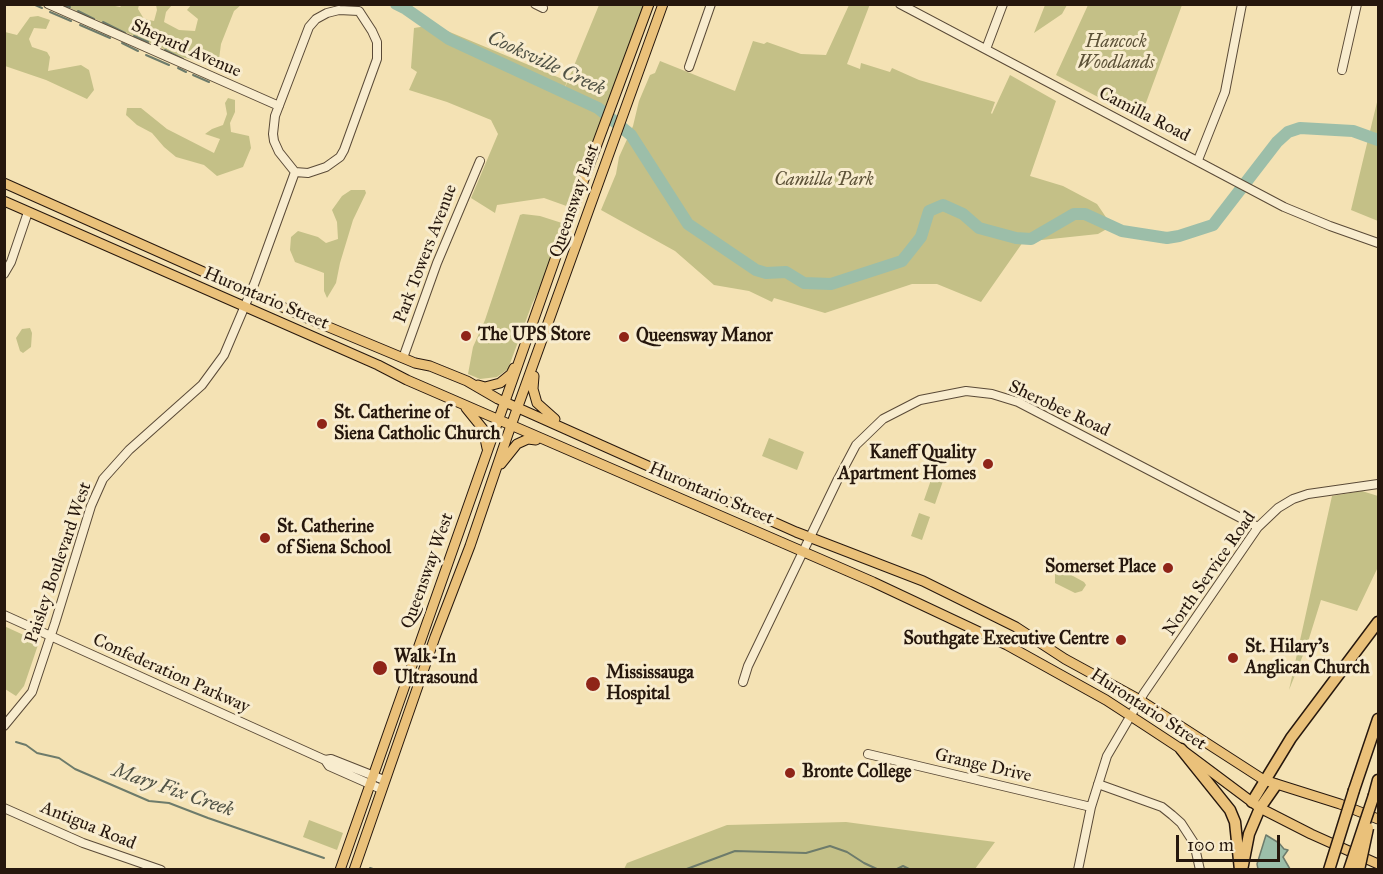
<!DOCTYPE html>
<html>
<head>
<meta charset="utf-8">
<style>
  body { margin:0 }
  #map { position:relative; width:1383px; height:874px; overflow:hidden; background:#f4e2b4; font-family:"IM FELL Great Primer",serif }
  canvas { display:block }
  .frame { position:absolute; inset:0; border:6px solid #26170d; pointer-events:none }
  .scale { position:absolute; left:1176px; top:835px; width:104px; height:27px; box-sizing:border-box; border:3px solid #26170d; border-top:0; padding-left:8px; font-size:18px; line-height:21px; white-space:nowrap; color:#26170d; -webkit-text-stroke:4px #f8ecce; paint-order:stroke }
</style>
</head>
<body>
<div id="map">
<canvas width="1383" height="874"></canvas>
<div class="frame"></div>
<div class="scale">100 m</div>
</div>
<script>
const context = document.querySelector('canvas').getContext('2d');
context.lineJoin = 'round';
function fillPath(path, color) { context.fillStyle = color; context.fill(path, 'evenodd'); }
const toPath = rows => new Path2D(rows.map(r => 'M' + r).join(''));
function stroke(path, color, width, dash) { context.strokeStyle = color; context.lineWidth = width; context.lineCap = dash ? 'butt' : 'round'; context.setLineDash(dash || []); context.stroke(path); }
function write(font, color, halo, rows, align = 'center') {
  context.font = font + ' "IM FELL Great Primer",serif'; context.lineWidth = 6; context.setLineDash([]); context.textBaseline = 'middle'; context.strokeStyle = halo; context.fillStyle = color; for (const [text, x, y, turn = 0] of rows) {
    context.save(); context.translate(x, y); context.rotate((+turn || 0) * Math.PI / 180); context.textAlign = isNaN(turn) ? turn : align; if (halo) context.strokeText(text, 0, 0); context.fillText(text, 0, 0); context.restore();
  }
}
fillPath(toPath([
  [870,4,847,64,860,69,861,63,890,72,892,68,919,80,995,102,991,113,992,114,1010,75,1056,101,1030,176,1063,186,1097,204,1112,226,1098,234,1023,242,981,302,937,284,912,284,825,313,774,298,772,302,749,291,714,285,675,251,601,210,616,174,619,157,633,126,639,101,650,75,655,73,660,61,735,91,753,41,764,44,767,42,801,54,826,55,849,5],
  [110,5,120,7,122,5,139,5,138,9,144,19,154,21,157,10,156,5,172,5,166,12,164,22,179,30,195,31,198,19,187,10,191,5,241,5,234,11,221,44,218,67,182,57,63,5],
  [599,5,646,5,572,208,544,198,497,205,495,213,471,198,498,134,491,120,447,102,409,90,417,72,411,68,414,28,433,25,567,81,564,90],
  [1045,5,1067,5,1062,14,1034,33],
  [1088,5,1182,5,1140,119,1056,75],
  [38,16,50,20,46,29,34,28,29,39,32,47,47,52,50,57,48,71,81,65,89,70,94,90,87,99,46,80,5,66,5,32,17,35,30,17],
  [228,98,235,100,235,112,230,123,231,132,249,136,251,148,243,167,217,176,204,165,176,157,164,147,152,133,137,125,126,115,127,108,141,108,167,129,214,153,220,139,205,134,212,129,223,125,227,114,225,103],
  [1378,98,1378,221,1351,210],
  [351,190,365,190,366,193,353,220,340,263,336,283,327,298,324,291,324,273,295,262,290,250,291,237,298,231,318,237,326,243,338,239,337,222,332,210,342,196],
  [523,214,540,216,562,223,542,283,532,304,508,369,497,377,480,379,468,374,473,347,485,320,520,215],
  [30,328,32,333,31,347,23,353,20,351,16,338,22,329],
  [769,438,804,452,797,470,762,456],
  [932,477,943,481,935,504,924,500],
  [1362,491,1378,496,1378,567,1357,611,1321,600,1307,645,1289,690,1332,496],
  [919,513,930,517,922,540,911,536],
  [1062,570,1084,582,1086,585,1082,591,1075,593,1055,583,1055,572],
  [4,626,39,642,24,686,16,696,5,689],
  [309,820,343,833,337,850,303,837],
  [846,822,995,842,975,869,624,869,627,863,727,825]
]), '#c4c087');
const water = toPath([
  [1266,835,1279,843,1284,849,1288,850,1283,857,1290,869,1258,869,1257,864,1266,835]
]);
fillPath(water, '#9cbea9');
stroke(water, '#6d7b6b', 1.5);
stroke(toPath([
  [33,4,42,8],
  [66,6,70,7],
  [78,11,94,19],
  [50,12,71,21],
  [103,22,125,33],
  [80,25,110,38],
  [134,36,148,42],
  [122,43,138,51],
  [155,46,158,48],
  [165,50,183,59],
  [146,55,169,65],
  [178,68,186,72],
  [193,75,209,82],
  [16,742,26,745,37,753,59,758,75,769,149,801,169,803,208,818,324,858],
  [370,868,376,870],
  [684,870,735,851,806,853,830,846,847,852,864,863,879,870],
  [895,870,903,866,911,870]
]), '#6d7b6b', 2);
stroke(toPath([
  [396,4,406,9,449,39,598,108,631,135,688,224,756,270,766,273,786,272,804,283,831,284,902,261,921,237,929,211,943,205,963,214,979,228,1016,238,1031,239,1074,214,1085,214,1122,231,1167,238,1179,236,1213,225,1277,142,1288,132,1300,128,1353,131,1378,140]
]), '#9cbea9', 12);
const minor = toPath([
  [48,4,279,106],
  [535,4,543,8],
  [900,4,1284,207,1330,226,1378,243],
  [339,10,359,11,372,31,377,42,377,59,344,150,340,157,326,167,308,173,295,172,279,152,274,141,273,134,275,116,309,27,316,19,327,13,339,10],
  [986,49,1003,4],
  [689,67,711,4],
  [1342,70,1357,4],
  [1198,160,1225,92,1242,4],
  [4,274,11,262,28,212],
  [403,358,437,263,480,161],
  [4,615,325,760,331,759,384,780],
  [743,682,748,666,838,479,856,445,883,419,920,400,966,391,992,394,1018,402,1258,527],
  [4,726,32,692,55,623,91,506,103,479,129,450,202,385,224,355,255,282,295,172],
  [868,754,1091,807],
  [325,760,329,766,381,789],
  [1098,784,1162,807,1172,815,1181,823,1194,843,1200,870],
  [4,808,83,843,161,870],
  [1078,870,1091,807,1107,756,1144,693,1258,527,1278,508,1293,499,1308,494,1378,484]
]);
const major = toPath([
  [4,183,307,318,415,363,430,366,467,381,498,399,796,532,923,581,1016,627,1065,659,1140,700,1264,780,1340,804,1378,819],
  [4,201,378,365,407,380,873,582,1007,645,1106,700,1146,726,1181,749,1260,808,1311,834,1378,864],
  [534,376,533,389,537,403,555,419],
  [478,385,485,387,500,383,511,374,514,368],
  [466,408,483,429,487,448],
  [501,464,517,444,528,439,536,440],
  [340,870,566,228,649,4],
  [354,870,435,637,470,546,508,434,663,4]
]);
const highway = toPath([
  [1181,749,1230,810,1235,822,1240,870],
  [1354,790,1378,719],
  [1374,795,1378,780],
  [1252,802,1291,738,1378,622],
  [1242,870,1249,834,1260,808,1276,785]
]);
stroke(minor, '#5a4a37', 10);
stroke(major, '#26170d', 11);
stroke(highway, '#26170d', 13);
stroke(minor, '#f8ecce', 8);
stroke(major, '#eac17a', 9);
stroke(highway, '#eac17a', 10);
const highwayBridge = toPath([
  [1329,870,1354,790],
  [1349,870,1374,795],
  [1359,870,1368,828]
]);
stroke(highwayBridge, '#26170d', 13, []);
stroke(highwayBridge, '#eac17a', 10);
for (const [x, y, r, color] of [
  [466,336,6,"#8f2418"],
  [624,337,6,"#8f2418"],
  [322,424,6,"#8f2418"],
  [988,464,6,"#8f2418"],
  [265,538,6,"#8f2418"],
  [1168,568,6,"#8f2418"],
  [1121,640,6,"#8f2418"],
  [1233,658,6,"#8f2418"],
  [380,668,8,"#8f2418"],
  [593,684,8,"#8f2418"],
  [790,773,6,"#8f2418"]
]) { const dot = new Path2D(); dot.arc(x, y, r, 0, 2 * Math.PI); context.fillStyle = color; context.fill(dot); stroke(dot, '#f8ecce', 2); }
write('italic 18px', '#5d5238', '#f8ecce', [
  ["Hancock",1116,43],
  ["Woodlands",1116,64],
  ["Camilla Park",824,181]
]);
write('18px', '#26170d', '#f8ecce', [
  ["Shepard Avenue",186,49,24],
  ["Camilla Road",1144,115,27],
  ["Queensway East",575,201,-71],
  ["Park Towers Avenue",426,254,-69],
  ["Hurontario Street",266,299,23],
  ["Sherobee Road",1059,409,25],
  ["Hurontario Street",711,494,23],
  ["Paisley Boulevard West",59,563,-71],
  ["Queensway West",428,571,-70],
  ["North Service Road",1210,574,-55],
  ["Confederation Parkway",171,674,24],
  ["Hurontario Street",1148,710,33],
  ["Grange Drive",983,766,13],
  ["Antigua Road",88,826,22]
]);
write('bold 18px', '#26170d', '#f8ecce', [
  ["The UPS Store",478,336],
  ["Queensway Manor",636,337],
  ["St. Catherine of",334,414],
  ["Siena Catholic Church",334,435],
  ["Kaneff Quality",976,454,"right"],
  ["Apartment Homes",976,475,"right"],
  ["St. Catherine",277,528],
  ["of Siena School",277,549],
  ["Somerset Place",1156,568,"right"],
  ["Southgate Executive Centre",1109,640,"right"],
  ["St. Hilary's",1245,648],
  ["Anglican Church",1245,669],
  ["Walk-In",394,658],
  ["Ultrasound",394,679],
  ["Mississauga",606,674],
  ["Hospital",606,695],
  ["Bronte College",802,773]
], 'left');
write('italic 20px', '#4f5144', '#f8ecce', [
  ["Cooksville Creek",546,64,25],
  ["Mary Fix Creek",173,791,19]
]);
</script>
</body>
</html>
